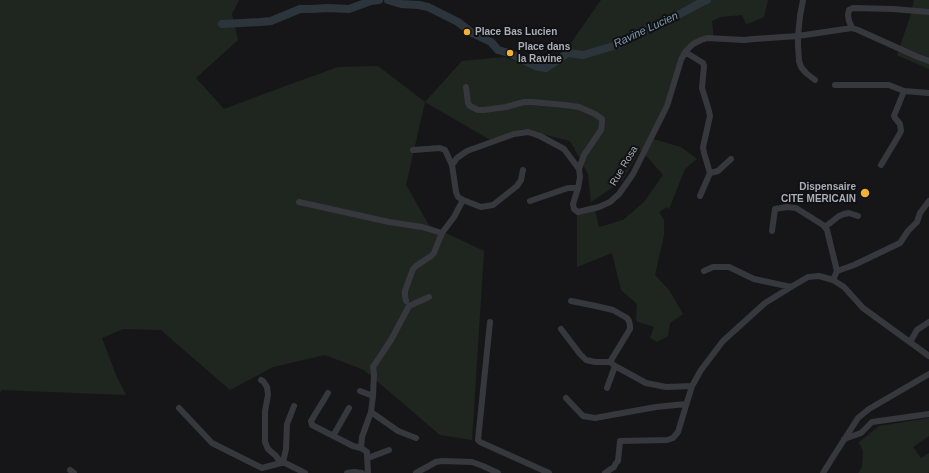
<!DOCTYPE html>
<html>
<head>
<meta charset="utf-8">
<style>
  body { margin:0 }
  canvas { display:block; background:#161618 }
</style>
</head>
<body>
<canvas width="929" height="473"></canvas>
<script>
const context = document.querySelector('canvas').getContext('2d');
context.lineJoin = 'round';
function fillPath(path, color) { context.fillStyle = color; context.fill(path, 'evenodd'); }
const toPath = rows => new Path2D(rows.map(r => 'M' + r).join(''));
function stroke(path, color, width, dash) { context.strokeStyle = color; context.lineWidth = width; context.lineCap = dash ? 'butt' : 'round'; context.setLineDash(dash || []); context.stroke(path); }
function write(font, color, halo, rows, align = 'center') {
  context.font = font + ' Helvetica,sans-serif'; context.lineWidth = 4; context.setLineDash([]); context.textBaseline = 'middle'; context.strokeStyle = halo; context.fillStyle = color; for (const [text, x, y, turn = 0] of rows) {
    context.save(); context.translate(x, y); context.rotate((+turn || 0) * Math.PI / 180); context.textAlign = isNaN(turn) ? turn : align; if (halo) context.strokeText(text, 0, 0); context.fillText(text, 0, 0); context.restore();
  }
}
fillPath(toPath([
  [0,0,239,0,232,14,238,40,196,78,224,109,291,84,338,67,378,66,425,102,462,61,504,57,543,71,571,43,601,0,768,0,764,17,750,23,746,24,742,15,721,17,712,21,714,41,707,41,696,44,683,56,653,139,681,147,697,159,685,169,669,209,667,207,659,212,664,220,664,235,655,275,669,290,683,314,670,323,668,336,657,342,650,338,654,327,636,321,637,304,621,290,612,253,577,267,577,213,595,210,599,227,623,220,644,202,663,175,651,161,640,150,622,181,591,202,588,174,570,141,522,129,492,141,425,102,406,185,429,225,484,251,472,440,440,435,364,370,325,355,273,367,230,390,161,330,123,329,102,338,116,375,126,395,2,390,0,392],
  [914,0,929,0,929,69,897,55,911,14],
  [929,418,929,436,913,447,921,458,929,453,929,472,928,473,858,473,862,467,863,452,861,446,858,443,879,426]
]), '#1e261f');
stroke(toPath([
  [388,0,401,4,419,5,428,7,458,22,472,33,491,42,498,50,509,53,535,66,546,68,568,53,583,55,617,45,652,27,678,15,700,3,707,0],
  [222,24,260,22,271,21,300,9,311,9,328,8,349,9,371,1,379,0]
]), '#2c353c', 8);
stroke(toPath([
  [803,0,800,16,798,36,798,45,799,61,801,67,806,73,815,80],
  [852,28,849,21,848,15,849,10,853,8,893,9,929,12],
  [685,52,703,63,704,66,702,88,709,111,710,116,703,147,704,153,710,173,700,196],
  [835,85,889,85,904,91,929,93],
  [466,87,468,103,470,106,478,110,484,110,506,107,524,102,532,102,565,105,579,107,595,114,602,119,602,123,601,130,584,155,579,169],
  [413,150,440,148,445,150,452,165,456,192,458,197,463,200,481,207,493,205,517,186,521,180,523,170],
  [452,165,457,158,467,151,514,134,528,132,540,136,564,149,579,169,580,177,578,188,573,204,574,209,578,212,599,207,610,202,619,194,633,174,667,106,681,60,685,52,693,44,701,40,707,38,744,40,754,39,798,36,852,28,858,30,918,57,929,61],
  [881,165,899,135,901,131,900,124,895,118,894,116,904,91],
  [710,173,718,171,731,159],
  [530,201,568,188,578,188],
  [299,202,389,222,422,227,442,233],
  [825,227,839,216,844,214,849,213,858,216],
  [772,231,775,209,787,207,796,208,823,225,827,230,837,271,833,280],
  [704,271,713,267,729,267,754,279,791,287],
  [837,271,854,265,900,243,908,231,917,222,920,213,929,201],
  [406,301,405,296,405,291,413,269,416,266,431,256,434,253,439,240,442,233,454,217,463,200],
  [571,301,596,306,613,310,627,318,629,321,630,326,630,329,610,362,615,366],
  [490,322,478,440,480,442,549,473],
  [561,329,580,354,586,360,595,362,610,362],
  [910,342,917,330,929,322],
  [261,380,263,381,267,387,268,395,265,411,265,442,268,449,276,456,281,463],
  [607,388,615,366,646,383,666,387,692,386],
  [360,391,373,396,371,412,362,437,361,448,367,452,367,455,368,473],
  [328,393,311,421,312,425,353,446,361,448],
  [373,396,374,374,373,367,391,340,409,306,429,297],
  [566,398,583,416,595,418,656,407,686,404],
  [179,408,212,443,262,468,281,463,285,463,305,473],
  [371,412,398,431,416,438],
  [333,436,349,408],
  [844,439,861,433,872,422,929,414],
  [368,458,389,450],
  [283,462,286,449,287,424,294,406],
  [70,470,74,473],
  [347,473,354,472,362,473],
  [416,473,436,462,442,461,472,462,483,466,498,473],
  [605,473,614,467,616,463,618,461,620,441,667,440,673,438,678,432,692,386,701,370,723,341,765,303,791,287,808,277,819,276,833,280,844,287,863,308,929,356],
  [823,473,833,457,858,418,869,409,929,374]
]), '#37383d', 6);
for (const [x, y, r, color] of [
  [467,32,4,"#f2b134"],
  [510,53,4,"#f2b134"],
  [865,193,5,"#f2b134"]
]) { const dot = new Path2D(); dot.arc(x, y, r, 0, 2 * Math.PI); context.fillStyle = color; context.fill(dot); stroke(dot, '#111113', 1.5); }
write('bold 10px', '#a8adb8', '#111113', [
  ["Place Bas Lucien",475,32],
  ["Place dans",518,47],
  ["la Ravine",518,59],
  ["Dispensaire",856,187,"right"],
  ["CITE MERICAIN",856,199,"right"]
], 'left');
write('10px', '#a8adb8', '#111113', [
  ["Rue Rosa",624,166,-59]
]);
write('italic 11px', '#7f9bb3', '#111113', [
  ["Ravine Lucien",646,30,-25]
]);
</script>
</body>
</html>
